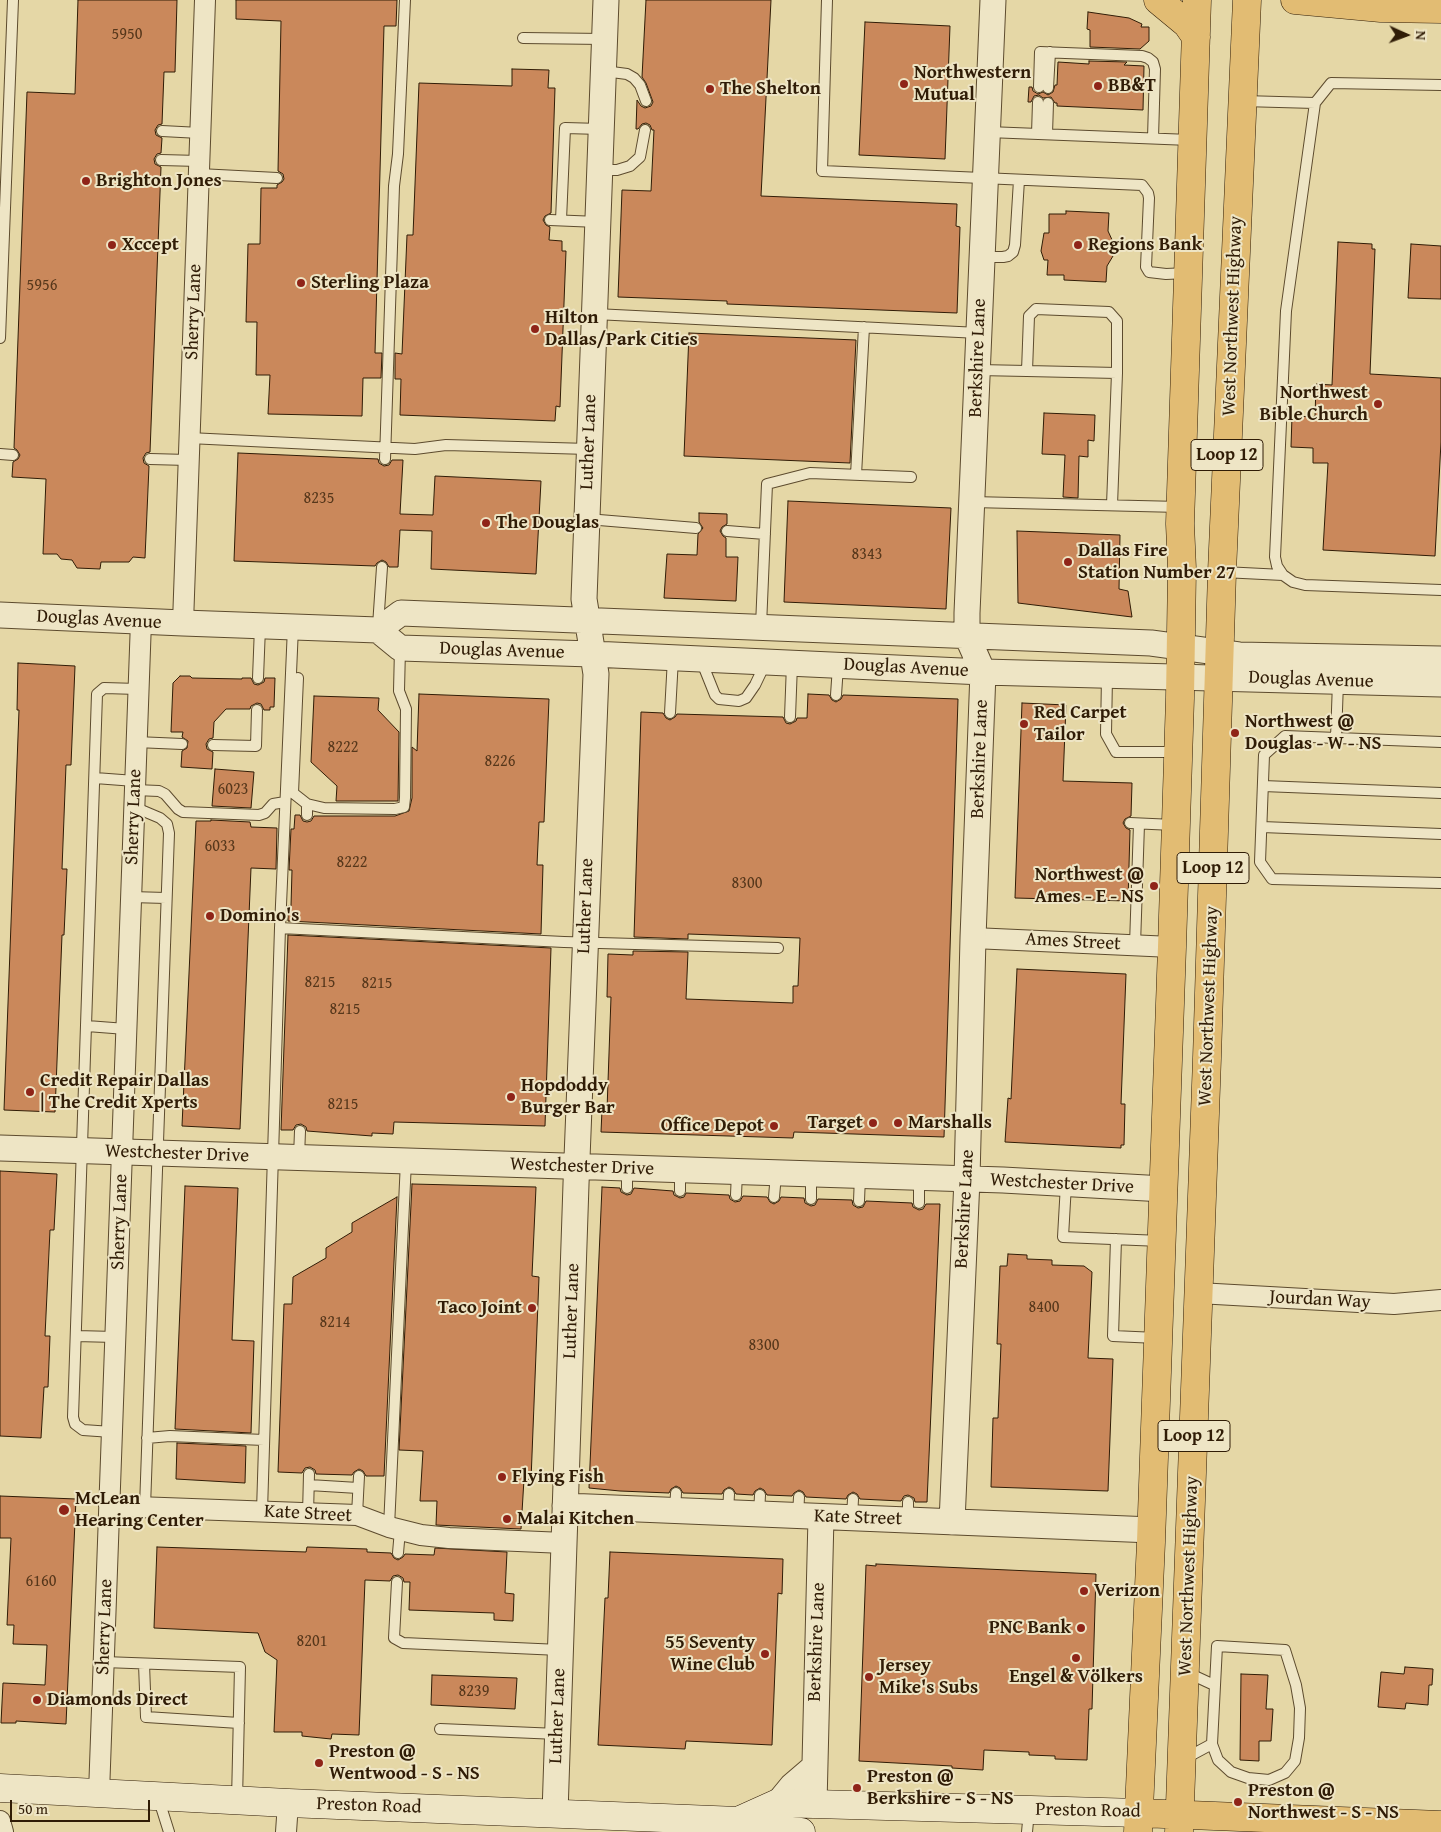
<!DOCTYPE html>
<html>
<head>
<meta charset="utf-8">
<style>
  body { margin:0 }
  #map { position:relative; width:1441px; height:1832px; overflow:hidden; background:#e5d7a6; font-family:"Gentium Book Plus",serif }
  canvas { display:block }
  .north { position:absolute; left:1381px; top:10px; width:50px; height:50px; -webkit-text-stroke:4px #eee5c5; paint-order:stroke; rotate:92deg; font-size:14px; font-weight:700; line-height:20px; text-align:center; color:#301c06 }
  .north::after { content:''; display:block; margin:auto; width:18px; height:22px; background:#301c06; clip-path:polygon(50% 0,100% 100%,50% 72%,0 100%) }
  .scale { position:absolute; left:10px; top:1800px; width:140px; height:22px; box-sizing:border-box; border:2px solid #301c06; border-top:0; padding-left:6px; font-size:15px; line-height:18px; white-space:nowrap; color:#301c06; -webkit-text-stroke:4px #eee5c5; paint-order:stroke }
</style>
</head>
<body>
<div id="map">
<canvas width="1441" height="1832"></canvas>
<div class="north">N</div>
<div class="scale">50 m</div>
</div>
<script>
const context = document.querySelector('canvas').getContext('2d');
context.lineJoin = 'round';
function fillPath(path, color) { context.fillStyle = color; context.fill(path, 'evenodd'); }
const toPath = rows => new Path2D(rows.map(r => 'M' + r).join(''));
function stroke(path, color, width, dash) { context.strokeStyle = color; context.lineWidth = width; context.lineCap = dash ? 'butt' : 'round'; context.setLineDash(dash || []); context.stroke(path); }
function write(font, color, halo, rows, align = 'center') {
  context.font = font + ' "Gentium Book Plus",serif'; context.lineWidth = 4; context.setLineDash([]); context.textBaseline = 'middle'; context.strokeStyle = halo; context.fillStyle = color; for (const [text, x, y, turn = 0] of rows) {
    context.save(); context.translate(x, y); context.rotate((+turn || 0) * Math.PI / 180); context.textAlign = isNaN(turn) ? turn : align; if (halo) context.strokeText(text, 0, 0); context.fillText(text, 0, 0); context.restore();
  }
}
const building = toPath([
  [78,0,177,0,175,72,164,72,162,124,158,125,155,130,156,135,162,138,161,153,157,154,154,159,155,164,161,167,150,452,146,453,143,458,144,463,149,466,145,558,133,557,129,562,101,562,100,569,77,568,72,560,61,559,57,554,43,554,46,479,12,477,13,462,18,459,20,455,17,450,14,448,27,92,75,94,78,0],
  [236,0,397,0,396,26,384,26,375,353,382,353,381,378,363,378,362,416,268,414,270,375,256,375,257,322,246,322,248,244,260,244,261,188,277,188,277,185,282,182,284,179,283,174,278,171,281,21,236,19,236,0],
  [646,0,771,0,761,196,957,204,956,226,960,227,957,313,727,304,727,301,618,297,622,190,651,191,654,130,652,130,650,125,646,123,642,124,638,129,636,129,637,100,641,106,645,108,651,106,653,102,646,83,642,77,646,0],
  [1088,12,1129,18,1142,24,1141,27,1149,27,1149,41,1140,49,1090,47,1090,30,1087,29,1088,12],
  [865,22,950,26,945,159,859,155,865,22],
  [1089,61,1127,62,1124,65,1144,66,1143,110,1057,106,1057,103,1055,103,1051,97,1043,98,1039,95,1034,96,1031,102,1028,102,1029,87,1032,87,1033,91,1038,94,1043,92,1048,95,1053,92,1055,85,1057,85,1058,62,1089,64,1089,61],
  [512,69,549,70,548,88,555,88,551,213,545,216,543,220,546,225,550,227,549,240,562,241,562,251,566,251,560,407,556,406,555,421,400,415,401,379,395,379,395,353,402,354,407,235,413,235,419,83,512,86,512,69],
  [1066,211,1109,213,1108,231,1113,242,1114,249,1113,256,1107,266,1106,282,1064,280,1064,275,1047,275,1048,260,1044,260,1041,251,1044,233,1049,233,1049,214,1066,214,1066,211],
  [1338,242,1372,244,1372,249,1375,249,1370,374,1441,378,1441,442,1435,556,1323,550,1328,463,1313,463,1313,448,1291,447,1292,416,1315,417,1316,384,1332,385,1338,242],
  [1411,244,1441,246,1441,299,1408,298,1411,244],
  [689,333,856,340,850,463,684,456,689,333],
  [1044,413,1095,415,1094,441,1088,440,1088,457,1079,456,1078,498,1063,497,1065,455,1042,454,1044,413],
  [238,453,378,459,379,463,384,466,389,465,392,460,403,460,400,514,433,515,435,476,541,481,536,574,431,569,432,531,400,530,398,567,389,567,386,562,382,560,377,563,375,566,234,561,238,453],
  [788,501,951,508,946,609,784,602,788,501],
  [699,513,727,514,727,524,722,527,720,531,723,536,726,538,726,557,738,557,736,601,664,598,667,554,697,555,698,534,703,528,699,522,699,513],
  [1017,531,1120,535,1119,589,1128,591,1132,617,1018,603,1017,531],
  [18,663,75,666,71,765,66,765,62,869,67,869,64,935,62,935,55,1112,4,1110,19,710,17,710,18,663],
  [180,676,190,676,192,678,242,679,242,678,251,678,254,684,258,685,264,682,265,678,275,678,274,707,270,707,270,710,264,710,261,704,257,703,251,706,250,709,226,709,214,722,213,738,209,739,206,744,207,749,213,752,212,769,181,767,182,751,187,748,188,741,182,737,183,732,171,732,173,683,180,676],
  [419,694,549,699,544,822,539,822,537,865,543,865,541,934,288,921,288,906,291,906,292,870,289,870,291,829,294,829,295,815,300,815,303,821,307,822,311,821,314,816,395,816,409,811,412,798,412,747,417,751,419,694],
  [808,694,829,695,832,700,836,702,841,699,843,695,958,699,944,1137,794,1132,793,1138,601,1132,602,1110,607,1110,611,997,607,997,608,954,633,955,633,951,688,952,686,999,793,1003,793,986,798,986,800,938,688,934,688,939,634,937,641,712,663,713,666,718,670,720,675,717,677,714,783,717,786,723,790,724,796,721,797,718,807,718,808,694],
  [314,696,379,698,378,710,399,732,398,801,336,801,337,786,311,762,314,696],
  [1022,703,1066,705,1063,781,1132,783,1131,816,1125,819,1123,823,1126,828,1130,830,1128,901,1015,898,1022,703],
  [215,769,254,772,251,808,212,806,215,769],
  [211,820,250,822,251,827,277,828,276,869,251,868,240,1129,182,1126,196,821,211,821,211,820],
  [288,935,551,948,545,1126,394,1122,393,1134,372,1133,372,1136,307,1131,306,1127,301,1124,296,1125,293,1130,281,1130,288,935],
  [1017,969,1126,974,1121,1104,1125,1104,1124,1145,1121,1145,1121,1148,1005,1142,1008,1098,1011,1099,1017,969],
  [0,1171,57,1174,54,1230,50,1230,45,1336,50,1336,48,1387,44,1387,41,1438,0,1436,0,1171],
  [412,1184,536,1187,532,1276,539,1277,531,1480,524,1479,521,1529,436,1525,437,1501,420,1501,423,1451,399,1450,412,1184],
  [185,1186,238,1188,232,1340,254,1341,251,1433,175,1429,185,1186],
  [602,1187,620,1188,621,1192,627,1195,631,1194,634,1188,673,1191,674,1195,680,1198,684,1197,686,1193,729,1195,730,1199,735,1202,740,1201,743,1196,767,1197,770,1202,774,1204,779,1201,781,1197,804,1198,805,1203,811,1206,815,1205,818,1199,852,1200,853,1205,858,1208,863,1207,866,1201,912,1203,913,1207,919,1210,923,1209,926,1204,940,1204,927,1502,915,1502,914,1498,908,1495,904,1496,901,1501,860,1499,857,1494,853,1492,848,1495,846,1499,806,1497,803,1492,799,1490,794,1493,792,1496,767,1495,764,1490,760,1488,755,1491,753,1495,736,1494,733,1489,729,1487,724,1490,722,1494,683,1493,680,1488,676,1486,671,1489,669,1493,620,1491,589,1488,602,1187],
  [397,1197,384,1476,366,1476,363,1471,359,1469,354,1472,352,1475,316,1474,315,1470,310,1467,305,1468,302,1473,278,1472,284,1304,292,1304,293,1277,326,1258,326,1248,352,1232,352,1223,397,1197],
  [1008,1254,1027,1255,1027,1259,1052,1260,1052,1265,1084,1266,1092,1272,1088,1358,1113,1359,1108,1491,991,1487,993,1418,998,1418,1001,1344,997,1344,1000,1266,1007,1266,1008,1254],
  [177,1443,246,1446,245,1483,176,1479,177,1443],
  [0,1496,76,1499,66,1724,16,1721,16,1723,1,1723,3,1683,45,1685,47,1645,13,1644,14,1625,7,1625,11,1538,0,1538,0,1496],
  [157,1547,306,1552,307,1547,367,1549,367,1552,391,1553,394,1558,398,1560,403,1557,405,1554,434,1555,435,1548,507,1552,505,1593,514,1594,513,1621,494,1620,494,1613,409,1610,410,1582,404,1582,403,1578,398,1575,393,1576,390,1581,365,1580,359,1735,332,1734,331,1739,302,1736,302,1732,274,1732,277,1660,265,1652,258,1633,154,1628,157,1547],
  [610,1552,783,1559,782,1594,778,1593,772,1745,686,1741,685,1749,598,1745,605,1598,608,1598,610,1552],
  [876,1564,1096,1574,1092,1709,1089,1709,1087,1760,1055,1759,1055,1756,1029,1755,1029,1752,984,1750,983,1770,952,1768,952,1766,859,1761,866,1565,876,1566,876,1564],
  [1405,1667,1433,1669,1432,1685,1429,1685,1428,1705,1406,1703,1405,1709,1378,1707,1381,1672,1404,1674,1405,1667],
  [1241,1674,1268,1675,1266,1709,1273,1709,1271,1741,1259,1741,1259,1761,1240,1760,1241,1674],
  [432,1675,517,1678,515,1709,431,1705,432,1675]
]);
fillPath(building, '#ca885b');
stroke(building, '#301c06', 1);
const service = toPath([
  [827,0,822,171,1142,185,1148,193,1149,198,1146,267,1149,272,1166,274,1187,273],
  [523,38,604,39],
  [604,71,627,74,634,78,640,85,646,101],
  [1441,85,1331,83,1315,103,1286,311,1275,557,1277,566,1283,575,1293,582,1305,585,1441,590],
  [1039,87,1040,52,1142,56,1148,58,1153,62,1155,69,1153,138],
  [1048,88,1050,52],
  [1243,101,1315,103],
  [162,131,200,133],
  [988,132,1190,140],
  [1037,134,1038,102],
  [1047,134,1048,103],
  [161,160,199,161],
  [600,170,617,170,630,166,640,157,645,130],
  [199,174,277,178],
  [550,220,598,222],
  [561,220,565,128,601,129],
  [983,257,1003,257,1008,256,1013,252,1015,245,1019,180],
  [595,314,979,333],
  [0,338,13,0],
  [978,370,1027,371],
  [189,438,415,449,446,445,589,449],
  [0,454,13,455],
  [150,459,188,460],
  [385,459,394,186,398,154,405,0],
  [856,475,864,327],
  [972,502,1180,507],
  [1112,505,1117,373,1117,321,1109,312,1036,309,1029,316,1027,371,1117,373],
  [587,519,696,528],
  [727,531,765,534],
  [1223,572,1283,575],
  [378,626,382,567],
  [761,626,767,484,810,473,911,477],
  [293,627,280,928,564,942,778,948],
  [701,660,715,695,719,699,739,701,746,698,755,685,766,662],
  [1107,676,1106,734,1116,752,1176,752],
  [258,678,260,627],
  [298,678,293,793,307,804,324,808,395,809,404,807,405,798,406,709,399,691,400,648],
  [836,695,838,666],
  [670,713,673,658],
  [790,717,792,664],
  [1336,738,1338,682],
  [136,742,182,744],
  [1441,742,1285,736,1264,755,1260,862,1272,879,1441,883],
  [213,745,256,746,257,710],
  [95,778,135,781],
  [1263,786,1441,793],
  [135,790,159,791,165,794,178,809,183,812,259,815,265,813,273,804,285,802],
  [134,807,160,818,167,824,169,833,145,1507],
  [307,815,307,804],
  [1130,823,1174,825],
  [1262,827,1441,834],
  [131,897,166,898],
  [1135,945,1139,824],
  [87,1026,126,1029],
  [299,1157,300,1131],
  [811,1175,811,1199],
  [1066,1184,1063,1237,1161,1241],
  [627,1188,627,1169],
  [680,1191,680,1171],
  [736,1195,737,1172],
  [774,1197,776,1174],
  [859,1201,860,1176],
  [919,1203,919,1178],
  [1116,1239,1113,1336,1157,1338],
  [76,1336,115,1337],
  [112,1432,83,1430,75,1424,73,1417,97,694,104,688,138,689],
  [147,1438,170,1436,264,1440],
  [309,1485,358,1488],
  [262,1511,280,928],
  [675,1511,676,1493],
  [728,1512,729,1494],
  [308,1514,309,1474],
  [759,1514,760,1495],
  [357,1515,359,1476],
  [798,1516,799,1497],
  [852,1517,853,1499],
  [908,1520,908,1502],
  [389,1527,406,1161],
  [398,1553,400,1530],
  [397,1582,394,1638,403,1643,560,1650],
  [1217,1646,1285,1650,1296,1685,1300,1708,1299,1738,1295,1761,1285,1773,1269,1780,1248,1778,1231,1772,1218,1760,1212,1744,1217,1646],
  [104,1662,240,1667,237,1800],
  [144,1664,146,1717,239,1723],
  [1186,1672,1214,1685],
  [440,1729,558,1734],
  [1184,1759,1212,1744],
  [158,1797,169,1832],
  [1027,1832,1029,1811]
]);
const minor = toPath([
  [183,623,205,0],
  [973,938,1172,947],
  [1198,1293,1394,1304,1441,1300],
  [109,1506,357,1515,389,1527,421,1535,449,1538,564,1543],
  [99,1793,141,621],
  [0,1821,3,1832],
  [286,1832,288,1803]
]);
const tertiary = toPath([
  [0,615,183,623,378,630,400,648,592,654,983,672,1441,684],
  [378,630,401,613,1151,643,1239,655,1441,659],
  [0,1148,1003,1180,1164,1189],
  [565,1506,1152,1530],
  [952,1522,967,1179,973,938,983,672,967,636,967,613,993,0],
  [778,1803,792,1786,813,1768],
  [814,1804,821,1517],
  [555,1813,576,1184,596,674,584,599,606,0]
]);
const secondary = toPath([
  [0,1788,288,1803,738,1821,778,1803,1139,1813],
  [738,1821,746,1829,801,1832]
]);
const primary = toPath([
  [1158,0,1187,24,1196,37],
  [1139,1813,1441,1825],
  [1138,1832,1151,1542,1172,947,1180,698,1182,569,1180,524,1197,0],
  [1179,1832,1207,1058,1222,572,1247,0]
]);
const motorway = toPath([
  [1295,0,1381,8,1441,9]
]);
stroke(service, '#5d4b2e', 12);
stroke(minor, '#5d4b2e', 22);
stroke(tertiary, '#5d4b2e', 27);
stroke(secondary, '#301c06', 29);
stroke(primary, '#301c06', 29);
stroke(motorway, '#301c06', 29);
stroke(service, '#eee5c5', 10);
stroke(minor, '#eee5c5', 20);
stroke(tertiary, '#eee5c5', 25);
stroke(secondary, '#eee5c5', 28);
stroke(primary, '#e2bc73', 28);
stroke(motorway, '#e2bc73', 28);
for (const [x, y, r, color] of [
  [904,84,5,"#8f2418"],
  [1098,86,5,"#8f2418"],
  [710,89,5,"#8f2418"],
  [86,181,5,"#8f2418"],
  [112,245,5,"#8f2418"],
  [1078,245,5,"#8f2418"],
  [301,283,5,"#8f2418"],
  [535,329,5,"#8f2418"],
  [1378,404,5,"#8f2418"],
  [486,523,5,"#8f2418"],
  [1068,562,5,"#8f2418"],
  [1024,724,5,"#8f2418"],
  [1235,733,5,"#8f2418"],
  [1154,886,5,"#8f2418"],
  [210,916,5,"#8f2418"],
  [30,1092,5,"#8f2418"],
  [511,1097,5,"#8f2418"],
  [873,1123,5,"#8f2418"],
  [898,1123,5,"#8f2418"],
  [774,1126,5,"#8f2418"],
  [532,1308,5,"#8f2418"],
  [502,1477,5,"#8f2418"],
  [64,1510,6,"#8f2418"],
  [507,1519,5,"#8f2418"],
  [1084,1591,5,"#8f2418"],
  [1081,1628,5,"#8f2418"],
  [765,1654,5,"#8f2418"],
  [1076,1658,5,"#8f2418"],
  [869,1677,5,"#8f2418"],
  [37,1700,5,"#8f2418"],
  [319,1763,5,"#8f2418"],
  [857,1788,5,"#8f2418"],
  [1238,1802,5,"#8f2418"]
]) { const dot = new Path2D(); dot.arc(x, y, r, 0, 2 * Math.PI); context.fillStyle = color; context.fill(dot); stroke(dot, '#eee5c5', 2); }
write('16px', '#56371b', null, [
  ["5950",127,35],
  ["5956",42,286],
  ["8235",319,499],
  ["8343",867,555],
  ["8222",343,748],
  ["8226",500,762],
  ["6023",233,790],
  ["6033",220,847],
  ["8222",352,863],
  ["8300",747,884],
  ["8215",320,983],
  ["8215",377,984],
  ["8215",345,1010],
  ["8215",343,1105],
  ["8400",1044,1308],
  ["8214",335,1323],
  ["8300",764,1346],
  ["6160",41,1582],
  ["8201",312,1642],
  ["8239",474,1692]
]);
for (const [x, y, w] of [
  [1227,455,72],
  [1213,868,72],
  [1194,1436,72]
]) { const box = new Path2D(); box.roundRect(x - w / 2, y - 15.5, w, 31, 4); context.fillStyle = '#eee5c5'; context.fill(box); stroke(box, '#301c06', 1); }
write('bold 18px', '#301c06', null, [
  ["Loop 12",1227,455],
  ["Loop 12",1213,868],
  ["Loop 12",1194,1436]
]);
write('bold 19px', '#301c06', '#eee5c5', [
  ["Northwestern",914,73],
  ["Mutual",914,95],
  ["BB&T",1108,86],
  ["The Shelton",720,89],
  ["Brighton Jones",96,181],
  ["Xccept",122,245],
  ["Regions Bank",1088,245],
  ["Sterling Plaza",311,283],
  ["Hilton",545,318],
  ["Dallas/Park Cities",545,340],
  ["Northwest",1368,393,"right"],
  ["Bible Church",1368,415,"right"],
  ["The Douglas",496,523],
  ["Dallas Fire",1078,551],
  ["Station Number 27",1078,573],
  ["Red Carpet",1034,713],
  ["Tailor",1034,735],
  ["Northwest @",1245,722],
  ["Douglas - W - NS",1245,744],
  ["Northwest @",1144,875,"right"],
  ["Ames - E - NS",1144,897,"right"],
  ["Domino's",220,916],
  ["Credit Repair Dallas",40,1081],
  ["| The Credit Xperts",40,1103],
  ["Hopdoddy",521,1086],
  ["Burger Bar",521,1108],
  ["Target",863,1123,"right"],
  ["Marshalls",908,1123],
  ["Office Depot",764,1126,"right"],
  ["Taco Joint",522,1308,"right"],
  ["Flying Fish",512,1477],
  ["McLean",75,1499],
  ["Hearing Center",75,1521],
  ["Malai Kitchen",517,1519],
  ["Verizon",1094,1591],
  ["PNC Bank",1071,1628,"right"],
  ["55 Seventy",755,1643,"right"],
  ["Wine Club",755,1665,"right"],
  ["Jersey",879,1666],
  ["Mike's Subs",879,1688],
  ["Engel & Völkers",1076,1677,"center"],
  ["Diamonds Direct",47,1700],
  ["Preston @",329,1752],
  ["Wentwood - S - NS",329,1774],
  ["Preston @",867,1777],
  ["Berkshire - S - NS",867,1799],
  ["Preston @",1248,1791],
  ["Northwest - S - NS",1248,1813]
], 'left');
write('19px', '#301c06', '#eee5c5', [
  ["Sherry Lane",194,312,-88],
  ["West Northwest Highway",1233,316,-88],
  ["Berkshire Lane",978,358,-88],
  ["Luther Lane",589,442,-88],
  ["Douglas Avenue",99,620,3],
  ["Douglas Avenue",502,651,2],
  ["Douglas Avenue",906,668,3],
  ["Douglas Avenue",1311,680,2],
  ["Berkshire Lane",980,759,-88],
  ["Sherry Lane",134,817,-88],
  ["Luther Lane",586,906,-88],
  ["Ames Street",1073,942,3],
  ["West Northwest Highway",1209,1006,-88],
  ["Westchester Drive",177,1154,2],
  ["Westchester Drive",582,1167,2],
  ["Westchester Drive",1062,1184,3],
  ["Berkshire Lane",965,1209,-87],
  ["Sherry Lane",120,1222,-88],
  ["Jourdan Way",1320,1300,3],
  ["Luther Lane",572,1311,-88],
  ["Kate Street",308,1514,3],
  ["Kate Street",858,1518,2],
  ["West Northwest Highway",1189,1576,-88],
  ["Sherry Lane",105,1627,-88],
  ["Berkshire Lane",817,1642,-88],
  ["Luther Lane",558,1716,-88],
  ["Preston Road",369,1806,2],
  ["Preston Road",1088,1811,1]
]);
</script>
</body>
</html>
